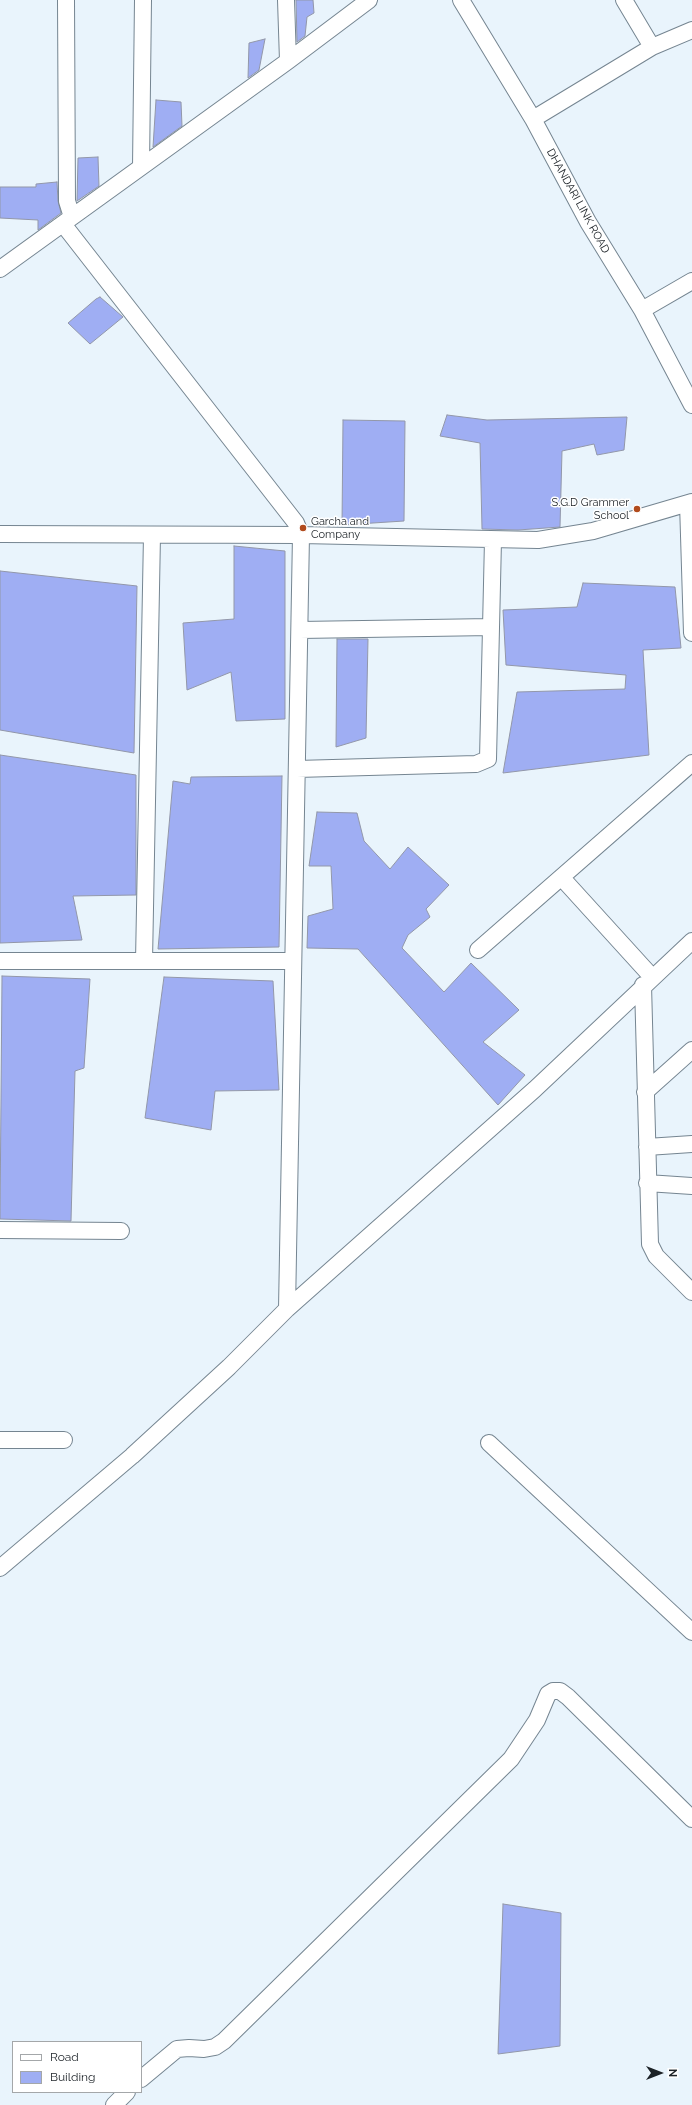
<!DOCTYPE html>
<html>
<head>
<meta charset="utf-8">
<style>
  body { margin:0 }
  #map { position:relative; width:692px; height:2105px; overflow:hidden; background:#e9f4fc; font-family:Raleway,sans-serif }
  canvas { display:block }
  .legend { position:absolute; left:12px; top:2041px; width:130px; height:52px; box-sizing:border-box; background:#fff; border:1px solid #a4a7a9; margin:0; padding:5px 7px; list-style:none; font-size:12px; color:#1c2227 }
  .legend li { display:flex; align-items:center; gap:8px; height:20px }
  .legend b { width:20px; border:1px solid #a4a7a9 }
  .north { position:absolute; left:640px; top:2053px; width:40px; height:40px; -webkit-text-stroke:3px #fff; paint-order:stroke; rotate:90deg; font-size:11px; font-weight:700; line-height:16px; text-align:center; color:#1c2227 }
  .north::after { content:''; display:block; margin:auto; width:14px; height:18px; background:#1c2227; clip-path:polygon(50% 0,100% 100%,50% 72%,0 100%) }
</style>
</head>
<body>
<div id="map">
<canvas width="692" height="2105"></canvas>
<ul class="legend">
<li><b style="height:5px;background:#fff"></b>Road</li>
<li><b style="height:11px;background:#9faef3"></b>Building</li>
</ul>
<div class="north">N</div>
</div>
<script>
const context = document.querySelector('canvas').getContext('2d');
context.lineJoin = 'round';
function fillPath(path, color) { context.fillStyle = color; context.fill(path, 'evenodd'); }
const toPath = rows => new Path2D(rows.map(r => 'M' + r).join(''));
function stroke(path, color, width, dash) { context.strokeStyle = color; context.lineWidth = width; context.lineCap = dash ? 'butt' : 'round'; context.setLineDash(dash || []); context.stroke(path); }
function write(font, color, halo, rows, align = 'center') {
  context.font = font + ' Raleway,sans-serif'; context.lineWidth = 3; context.setLineDash([]); context.textBaseline = 'middle'; context.strokeStyle = halo; context.fillStyle = color; for (const [text, x, y, turn = 0] of rows) {
    context.save(); context.translate(x, y); context.rotate((+turn || 0) * Math.PI / 180); context.textAlign = isNaN(turn) ? turn : align; if (halo) context.strokeText(text, 0, 0); context.fillText(text, 0, 0); context.restore();
  }
}
const building = toPath([
  [296,0,313,0,314,13,307,17,305,36,297,42,296,0],
  [265,39,259,70,248,78,249,43,265,39],
  [156,100,181,102,182,126,153,147,156,100],
  [98,157,99,186,77,201,78,158,98,157],
  [57,182,58,201,61,213,38,230,38,220,0,218,0,187,36,187,36,184,57,182],
  [100,297,123,317,90,344,68,323,96,299,100,297],
  [447,415,487,420,627,417,624,450,597,455,594,444,562,451,560,527,518,530,482,529,480,443,440,436,447,415],
  [343,420,405,421,404,521,342,525,343,420],
  [234,546,285,551,285,719,236,721,231,672,187,690,183,623,234,619,234,546],
  [0,571,137,586,134,753,0,730,0,571],
  [583,583,675,587,681,648,643,650,649,755,503,773,517,692,625,689,626,675,506,665,503,610,577,607,583,583],
  [337,639,368,639,366,738,336,747,337,639],
  [0,755,136,775,136,895,73,896,82,940,0,943,0,755],
  [282,776,279,947,158,949,173,781,190,784,191,777,282,776],
  [317,812,357,813,364,841,390,869,408,847,449,885,426,909,430,917,408,935,402,948,444,992,471,963,519,1010,483,1042,525,1075,498,1105,358,949,307,948,308,916,333,909,331,866,309,866,317,812],
  [2,976,90,979,84,1068,75,1071,71,1221,0,1219,2,976],
  [164,977,273,981,279,1090,215,1091,211,1130,145,1118,164,977],
  [503,1904,561,1913,560,2046,498,2054,503,1904]
]);
fillPath(building, '#9faef3');
stroke(building, '#9297a9', 1);
const minor = toPath([
  [66,0,67,201,72,217],
  [286,0,288,61],
  [461,0,533,119,588,222,642,310,692,405],
  [624,0,652,47,692,30],
  [533,119,652,47],
  [141,167,143,0],
  [63,224,296,523,301,535,287,1309],
  [0,269,288,61,369,0],
  [642,310,692,281],
  [688,503,692,633],
  [0,534,301,535,538,540,593,531,692,502],
  [300,630,491,627],
  [297,769,476,764,488,759,493,540],
  [562,878,652,977],
  [478,950,692,763],
  [0,961,293,961],
  [144,961,152,535],
  [643,985,650,1244,656,1256,692,1292],
  [645,1092,692,1050],
  [647,1147,692,1144],
  [647,1183,692,1186],
  [0,1230,121,1231],
  [0,1440,64,1440],
  [489,1443,692,1632],
  [0,1568,132,1456,229,1367,287,1309,535,1089,692,941],
  [141,2079,177,2049,189,2048,204,2049,215,2047,224,2041,511,1759,537,1720,548,1694,553,1691,560,1691,568,1697,692,1819],
  [114,2105,127,2092]
]);
stroke(minor, '#758591', 18);
stroke(minor, '#fff', 16);
for (const [x, y, r, color] of [
  [637,509,4,"#b14b1d"],
  [303,528,4,"#b14b1d"]
]) { const dot = new Path2D(); dot.arc(x, y, r, 0, 2 * Math.PI); context.fillStyle = color; context.fill(dot); stroke(dot, '#fff', 1.5); }
write('11px', '#1c2227', '#fff', [
  ["DHANDARI LINK ROAD",578,201,61]
]);
write('11px', '#1c2227', '#fff', [
  ["S.G.D Grammer",629,503],
  ["School",629,516],
  ["Garcha and",311,522,"left"],
  ["Company",311,535,"left"]
], 'right');
</script>
</body>
</html>
